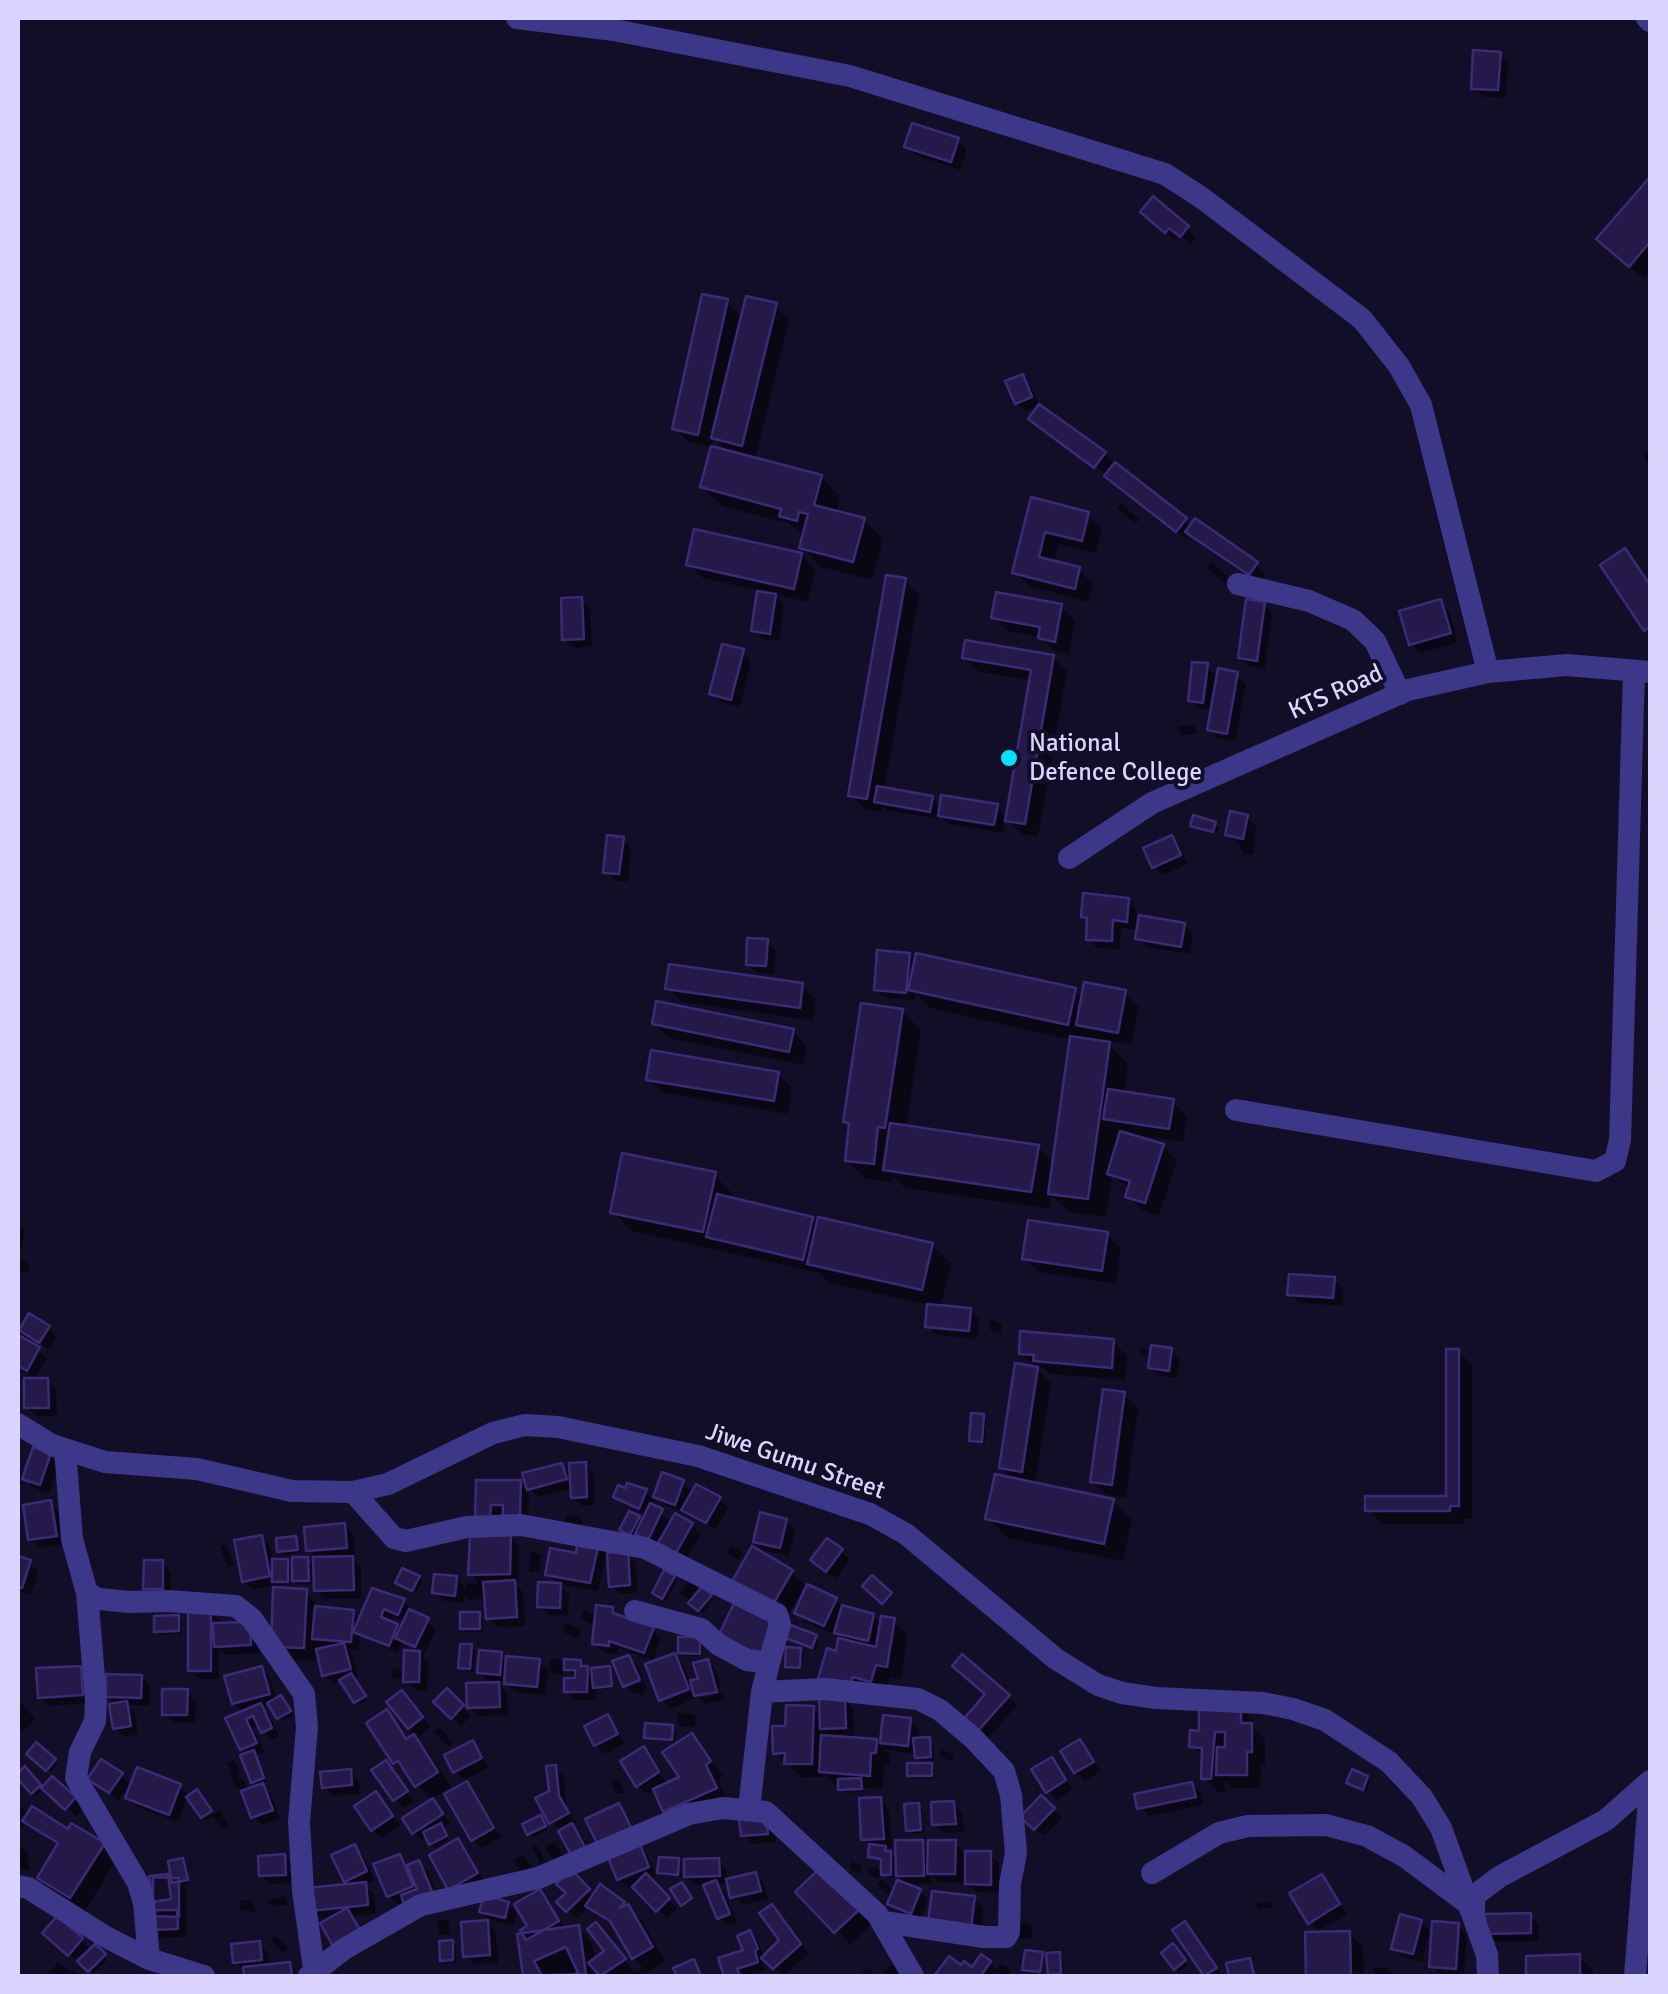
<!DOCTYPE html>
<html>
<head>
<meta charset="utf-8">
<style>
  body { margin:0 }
  #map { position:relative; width:1668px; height:1994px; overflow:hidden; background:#130e27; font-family:Signika,sans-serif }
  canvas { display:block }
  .frame { position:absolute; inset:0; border:20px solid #dad4ff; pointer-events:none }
</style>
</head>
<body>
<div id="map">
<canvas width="1668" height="1994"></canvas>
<div class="frame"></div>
</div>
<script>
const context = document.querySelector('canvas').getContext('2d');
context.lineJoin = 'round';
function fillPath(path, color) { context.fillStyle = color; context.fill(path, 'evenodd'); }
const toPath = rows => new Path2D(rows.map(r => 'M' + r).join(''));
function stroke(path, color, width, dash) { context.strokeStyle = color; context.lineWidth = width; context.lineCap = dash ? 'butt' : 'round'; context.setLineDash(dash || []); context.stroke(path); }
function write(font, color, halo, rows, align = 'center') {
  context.font = font + ' Signika,sans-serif'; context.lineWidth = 8; context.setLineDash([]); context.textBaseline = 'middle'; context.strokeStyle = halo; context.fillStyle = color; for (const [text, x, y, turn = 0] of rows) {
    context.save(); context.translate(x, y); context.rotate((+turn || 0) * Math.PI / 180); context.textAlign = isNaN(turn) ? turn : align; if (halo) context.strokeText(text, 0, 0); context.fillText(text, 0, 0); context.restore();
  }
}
fillPath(toPath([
  [1500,54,1508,63,1506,98,1483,97,1474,88],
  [958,140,967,149,960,170,916,155,907,146],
  [1650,180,1650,272,1644,279,1599,239],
  [1152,221,1187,228,1196,237,1190,244,1180,235,1175,240],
  [727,302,743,318,775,306,789,320,755,460,821,477,840,497,836,513,864,520,883,539,872,580,821,567,802,547,805,536,790,524,722,506,702,487,731,454,714,437,712,447,689,442,675,428],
  [1022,377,1031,386,1040,406,1026,412,1017,403],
  [1040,428,1104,454,1192,527,1196,521,1266,573,1259,582,1191,533,1186,539,1105,473],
  [1650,449,1650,468,1642,454],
  [1033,500,1088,515,1102,529,1096,553,1059,544,1054,563,1079,570,1093,584,1088,602,1029,586,1015,572],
  [1121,504,1139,519,1136,524,1117,509],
  [1625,551,1650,582,1650,634,1603,566],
  [801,555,815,570,808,602,773,594,784,605,779,641,763,639,754,630,760,591,703,578,689,564],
  [1212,563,1228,578,1224,583,1207,567],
  [904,581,919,595,884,790,932,798,941,808,997,807,1008,818,1032,680,979,672,965,658,1052,657,1067,671,1038,837,1022,834,1005,818,1003,833,949,824,939,814,938,819,886,810,882,806,881,812,865,809,851,795],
  [581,599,590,608,592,647,574,648,565,639],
  [1440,602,1449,611,1458,642,1421,653,1412,644],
  [1264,604,1272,613,1265,669,1249,666,1240,658],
  [1061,606,1075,620,1069,654,1055,652,1041,637,1008,631,994,617],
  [742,652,751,661,740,707,721,702,712,693],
  [1206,666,1219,678,1237,675,1246,684,1235,742,1218,738,1209,729,1213,710,1200,709,1191,700],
  [1194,725,1198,734,1182,735,1179,731,1178,726],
  [1247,817,1256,826,1253,854,1244,855,1239,844,1228,834],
  [1215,824,1219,828,1217,834,1193,825],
  [1171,838,1180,847,1188,864,1163,875,1154,866],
  [622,839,631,848,628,882,615,881,606,872],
  [1128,901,1137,910,1135,928,1184,925,1193,934,1189,954,1147,947,1138,938,1139,930,1121,928,1120,949,1097,948,1088,939,1089,922,1083,916],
  [767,942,776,951,774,974,757,973,748,964],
  [909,955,916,963,1075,991,1083,999,1125,993,1139,1007,1131,1045,1105,1040,1128,1064,1124,1094,1173,1102,1187,1116,1183,1142,1135,1135,1134,1138,1163,1146,1177,1160,1159,1216,1142,1210,1128,1196,1130,1189,1112,1176,1106,1217,1069,1212,1052,1195,1050,1209,905,1188,893,1176,892,1182,866,1179,847,1160,851,1127,846,1121,902,1011,921,1030,906,1128,1038,1147,1054,1164,1072,1040,930,1008,915,993,914,1001,885,998,876,989],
  [802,985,816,999,813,1021,682,1002,668,988],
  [654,1024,793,1032,807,1046,803,1065,668,1038],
  [778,1074,792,1088,788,1114,663,1093,649,1079],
  [714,1175,733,1194,732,1200,812,1219,818,1226,932,1245,951,1264,941,1307,970,1310,979,1319,977,1339,936,1335,928,1326,929,1305,829,1283,819,1273,632,1231,613,1212],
  [18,1223,25,1230,21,1252,18,1251],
  [1107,1234,1121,1248,1116,1284,1039,1272,1025,1258],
  [18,1258,30,1264,27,1273,18,1270],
  [1334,1279,1343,1288,1342,1306,1299,1303,1290,1294],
  [990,1319,1002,1324,1001,1333,989,1329],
  [48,1328,57,1337,49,1350,22,1330],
  [18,1338,47,1358,36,1378,18,1368],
  [1113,1342,1127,1356,1125,1380,1050,1374,1044,1368,1035,1367,1021,1353],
  [1140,1346,1152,1353,1171,1351,1180,1360,1177,1378,1159,1376,1150,1367,1152,1357,1140,1353],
  [1458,1351,1472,1365,1472,1519,1463,1519,1463,1524,1382,1524,1368,1510,1449,1499],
  [1037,1369,1051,1383,1035,1485,1112,1501,1092,1481,1124,1394,1138,1409,1126,1498,1107,1495,1132,1520,1123,1561,1007,1538,988,1518,1014,1480,1002,1468],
  [47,1380,56,1389,57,1416,36,1416,27,1407],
  [983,1417,986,1421,985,1444,975,1443,972,1440],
  [50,1455,59,1464,49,1493,34,1488,23,1477,21,1485,18,1484,18,1469,26,1476],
  [585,1465,594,1474,595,1505,582,1506,573,1497,573,1488,538,1497,529,1488,561,1466,572,1477],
  [664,1475,683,1483,693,1493,719,1499,728,1508,716,1530,685,1510,684,1512,664,1505,656,1496,652,1507,673,1523,692,1525,701,1534,686,1560,657,1547,636,1532,634,1537,626,1533,638,1518,643,1523,646,1515,625,1505,616,1496,645,1492,654,1500],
  [478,1483,520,1483,529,1492,528,1524,499,1513,498,1526,487,1526],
  [50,1503,59,1512,64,1544,40,1548,31,1539],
  [566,1515,578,1516,582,1520,581,1532,565,1527],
  [786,1521,795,1530,789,1556,765,1551,756,1542],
  [344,1525,353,1534,355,1556,349,1556,361,1568,361,1598,325,1599,316,1590,316,1584,298,1584,291,1577,291,1584,253,1589,244,1580,261,1538,270,1546,273,1562,287,1562,294,1569,307,1560,316,1568,316,1557,309,1550],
  [510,1537,519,1546,518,1582,514,1582,523,1592,525,1626,497,1627,488,1618,487,1598,471,1600,464,1594,463,1603,444,1601,435,1592,456,1578,466,1588,466,1584,479,1583,471,1574],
  [296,1538,301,1553,283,1555,280,1551],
  [227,1545,234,1565,227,1567,220,1546],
  [598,1545,607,1554,598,1591,558,1584,569,1594,568,1616,549,1615,540,1606,559,1585,548,1574],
  [731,1545,742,1552,738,1560,727,1553],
  [531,1551,541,1555,539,1572,529,1572],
  [841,1551,850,1559,836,1579,822,1569],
  [627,1554,636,1563,637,1593,620,1594,611,1586],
  [18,1559,29,1563,38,1572,31,1595,18,1591],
  [162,1563,171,1572,171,1597,155,1597,146,1588],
  [791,1572,807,1587,836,1600,844,1608,873,1616,883,1625,894,1621,908,1635,901,1679,890,1677,885,1694,843,1698,853,1708,854,1739,876,1741,882,1747,885,1717,910,1720,919,1729,918,1741,929,1740,933,1744,934,1760,921,1761,917,1754,886,1750,890,1755,890,1766,884,1765,883,1789,864,1788,864,1792,845,1793,827,1777,801,1777,775,1752,813,1708,822,1718,838,1654,848,1643,835,1630,833,1634,806,1622,797,1613,807,1590,804,1588,786,1618,748,1596],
  [418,1578,422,1582,416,1593,398,1582],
  [673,1578,677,1581,666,1601,658,1596],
  [689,1578,698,1586,690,1600,680,1593],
  [702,1590,713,1600,703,1613,692,1603],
  [306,1591,320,1609,353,1612,361,1620,373,1591,404,1601,412,1610,411,1613,427,1621,436,1629,423,1657,428,1662,427,1690,415,1690,404,1679,394,1679,391,1675,391,1669,401,1670,406,1674,406,1653,422,1653,403,1642,398,1653,360,1636,359,1650,347,1649,352,1654,358,1678,354,1679,367,1700,359,1705,343,1681,333,1684,324,1675,321,1661,288,1660,274,1646],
  [393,1616,406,1621,401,1631,390,1624],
  [584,1609,595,1615,592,1624,581,1618],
  [612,1609,622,1619,652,1629,661,1638,653,1660,618,1648,617,1654,603,1652,594,1643],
  [210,1611,218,1620,219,1626,258,1634,259,1653,225,1655,219,1648,219,1679,200,1679,191,1670],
  [479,1614,483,1618,483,1632,466,1632,463,1628],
  [178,1618,182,1622,182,1634,161,1635,157,1631],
  [566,1623,581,1629,579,1639,563,1632],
  [786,1636,816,1637,819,1641,816,1650],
  [681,1640,703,1644,702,1656,684,1656,681,1652],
  [471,1647,475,1651,473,1672,465,1671,461,1667],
  [800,1650,804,1654,802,1670,791,1669,787,1666],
  [500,1655,508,1662,539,1662,548,1671,546,1695,515,1692,505,1682,496,1681,507,1693,508,1715,478,1716,469,1707,492,1684,479,1672],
  [674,1656,683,1664,691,1683,702,1680,707,1661,716,1670,721,1688,699,1693,699,1698,722,1693,724,1700,705,1704,698,1697,670,1709,662,1700],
  [629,1658,638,1666,647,1689,643,1691,645,1699,639,1692,634,1694,625,1685],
  [550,1659,559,1659,567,1666,580,1662,594,1675,609,1669,613,1672,614,1688,596,1690,595,1700,575,1700,566,1691,578,1680,563,1665,563,1674,553,1674,550,1670],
  [80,1668,89,1677,91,1703,49,1706,40,1697],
  [261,1668,270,1677,277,1700,284,1702,293,1715,282,1721,271,1705,261,1707,269,1715,279,1737,272,1740,260,1725,253,1728,264,1752,256,1755,266,1782,261,1784,271,1795,280,1819,262,1825,253,1817,243,1790,235,1787,227,1762,233,1761,237,1765,239,1777,244,1781,248,1791,258,1787,253,1782,248,1755,242,1749,243,1712,234,1703],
  [141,1677,150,1686,149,1706,127,1705,135,1713,138,1734,124,1737,115,1728,117,1705,108,1696],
  [447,1691,471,1716,461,1726,437,1702],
  [187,1692,196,1701,195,1723,174,1723,165,1714],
  [988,1695,1008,1697,1017,1705,987,1740,974,1730],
  [18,1699,35,1719,22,1731,18,1727],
  [410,1703,430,1727,416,1739,428,1751,451,1787,431,1799,395,1763,387,1712,409,1740,417,1735,410,1728],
  [1240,1706,1254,1720,1254,1728,1265,1740,1265,1765,1261,1765,1260,1788,1233,1788,1225,1780,1225,1792,1218,1792,1204,1778,1204,1758,1192,1746,1201,1734],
  [678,1712,692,1714,696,1717,695,1727,681,1726,677,1722],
  [607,1717,625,1743,605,1754,596,1745],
  [439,1727,454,1743,449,1747,434,1731],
  [672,1728,676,1732,675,1742,651,1740,647,1737],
  [691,1736,723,1776,718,1780,729,1802,680,1825,666,1811,655,1789,646,1794,638,1785,643,1749,668,1785,683,1778],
  [1080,1742,1101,1771,1085,1781,1076,1772],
  [472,1743,489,1767,464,1780,455,1771],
  [37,1746,58,1764,51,1772,29,1754],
  [941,1749,954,1754,953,1762,940,1757],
  [1051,1760,1073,1789,1056,1800,1048,1791],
  [386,1763,415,1801,404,1808,395,1799],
  [931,1765,935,1769,935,1779,913,1779,910,1775],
  [555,1768,564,1776,567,1807,576,1823,571,1825,581,1834,593,1856,551,1822],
  [25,1770,43,1790,52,1779,83,1808,76,1816,44,1789,36,1796,18,1776],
  [350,1772,359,1781,360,1794,333,1796,324,1787],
  [121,1775,130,1784,118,1800,91,1778],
  [1367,1778,1370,1782,1366,1792,1349,1782],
  [620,1780,625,1793,616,1794,611,1781],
  [467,1784,475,1793,501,1837,482,1848,473,1840],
  [1192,1784,1201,1793,1203,1805,1149,1816,1140,1807],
  [179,1786,190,1797,200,1796,213,1815,220,1811,230,1826,223,1830,213,1816,206,1820,188,1795,178,1822,137,1807,128,1798],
  [376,1794,400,1825,382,1838,373,1829],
  [1041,1798,1062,1818,1044,1836,1023,1817],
  [880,1800,889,1809,892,1847,884,1848,898,1862,922,1843,930,1851,955,1843,964,1853,990,1854,999,1863,999,1893,976,1892,966,1882,938,1882,931,1875,932,1884,907,1884,894,1871,894,1878,888,1878,884,1874,884,1861,870,1856,871,1847,864,1839],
  [432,1801,450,1823,443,1828,449,1840,434,1847,428,1838,423,1841,414,1832],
  [18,1804,29,1815,103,1845,117,1859,85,1910,54,1891,40,1877,59,1847,26,1822,18,1831],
  [953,1804,962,1813,964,1832,944,1833,935,1824],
  [618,1806,627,1815,640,1840,635,1842,647,1854,656,1876,649,1880,677,1908,667,1918,634,1885,628,1888,619,1879],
  [918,1806,922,1809,924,1833,912,1834,908,1830],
  [540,1818,548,1830,533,1837,530,1834],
  [742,1821,774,1827,776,1842,752,1844,744,1835],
  [457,1841,466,1850,485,1883,450,1888],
  [554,1842,557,1846,567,1863,556,1864,545,1847],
  [18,1844,28,1852,29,1870,18,1871],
  [536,1845,539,1848,549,1871,542,1869,532,1846],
  [354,1847,363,1856,375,1881,365,1885,374,1894,376,1913,352,1916,369,1942,336,1917,321,1919,312,1910,351,1886,346,1881],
  [523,1855,526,1859,534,1874,521,1875,514,1860],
  [284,1857,293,1866,294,1883,270,1884,261,1875],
  [399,1857,409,1867,419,1863,428,1872,441,1905,406,1901,398,1904,389,1896],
  [183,1861,190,1883,183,1885,187,1889,186,1937,159,1938,150,1929,175,1885],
  [678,1861,681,1865,681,1877,664,1876,660,1872],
  [718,1861,727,1870,727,1881,755,1874,764,1883,768,1899,742,1905,733,1896,730,1884,717,1884,725,1892,737,1923,728,1926,719,1917,705,1885,695,1885,686,1876],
  [851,1861,861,1865,862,1874,851,1870],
  [876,1867,880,1871,880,1878,869,1875,868,1868],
  [820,1872,872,1924,850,1945,798,1892],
  [571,1873,595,1897,623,1903,642,1921,665,1962,646,1973,650,1976,602,1976,597,1971,597,1976,526,1976,520,1938,517,1935,531,1927,540,1892,566,1930,578,1928,592,1942,595,1961,608,1951,605,1935,634,1972,643,1968,634,1958,617,1928,589,1907,576,1919,560,1902,569,1893],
  [1321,1877,1347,1914,1318,1931,1309,1922],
  [882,1880,895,1891,920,1891,928,1900,920,1921,899,1912,890,1904,892,1898,877,1885],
  [285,1897,289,1905,272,1906,269,1903,268,1899],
  [974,1899,983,1908,980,1935,939,1931],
  [240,1900,253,1901,256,1912,243,1911,239,1907],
  [1270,1902,1274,1907,1257,1909,1257,1903],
  [508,1904,517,1913,513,1926,491,1920,482,1911],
  [780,1916,808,1954,783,1976,760,1954,766,1970,747,1976,727,1976,721,1960,747,1952,749,1933,758,1942,765,1958,782,1940],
  [1530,1916,1539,1925,1539,1941,1496,1942,1488,1933],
  [57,1919,92,1951,95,1947,107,1960,93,1974,54,1942],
  [445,1919,449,1923,450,1935,442,1935,439,1932,438,1920],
  [1421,1922,1430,1931,1422,1962,1403,1957,1394,1948],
  [487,1923,496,1932,498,1963,475,1964,466,1956],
  [1016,1924,1028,1924,1032,1927,1032,1939,1020,1939,1016,1935],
  [1185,1925,1194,1934,1223,1976,1206,1976,1176,1931],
  [1458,1926,1467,1935,1464,1976,1440,1975,1432,1966],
  [1349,1933,1363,1947,1364,1976,1309,1976,1307,1935],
  [275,1935,288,1949,283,1954,270,1939],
  [452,1943,456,1947,456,1963,446,1963,442,1960],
  [259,1944,268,1953,270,1967,289,1964,298,1976,247,1976,236,1962],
  [1176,1950,1188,1965,1179,1972,1176,1968],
  [1059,1955,1063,1958,1064,1976,1053,1976],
  [1579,1956,1593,1970,1593,1976,1528,1976,1528,1959],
  [981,1957,997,1970,1000,1964,1008,1967,1011,1971,1009,1976,937,1976,949,1960,972,1970],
  [58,1962,70,1972,72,1970,83,1976,47,1976],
  [898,1962,911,1976,885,1976,882,1971],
  [866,1967,872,1971,877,1976,860,1976],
  [1374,1967,1386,1968,1395,1976,1373,1976]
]), '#0007');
const building = toPath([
  [1473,50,1501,52,1498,90,1471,89,1473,50],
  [912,123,959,138,951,162,904,147,912,123],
  [1650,177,1650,242,1629,267,1596,239,1650,177],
  [1153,196,1189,226,1180,237,1169,228,1165,233,1140,212,1153,196],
  [702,294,728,299,698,435,672,429,702,294],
  [746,296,777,303,742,446,711,438,746,296],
  [1023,374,1032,397,1015,404,1005,381,1023,374],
  [1039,404,1106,452,1094,468,1028,419,1039,404],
  [711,446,822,475,814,505,865,518,853,562,799,548,808,514,799,512,797,521,779,516,781,509,700,487,711,446],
  [1115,462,1187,518,1176,532,1104,476,1115,462],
  [1031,497,1089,512,1082,541,1045,532,1039,557,1080,567,1075,589,1012,573,1031,497],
  [1195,518,1258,562,1249,575,1185,532,1195,518],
  [694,529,802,553,794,589,686,565,694,529],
  [1625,548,1650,585,1650,627,1644,631,1600,565,1625,548],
  [886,575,906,578,867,799,848,796,886,575],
  [757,591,776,594,770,634,751,631,757,591],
  [996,592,1062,604,1055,642,1038,638,1040,627,991,618,996,592],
  [582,597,584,639,562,640,561,598,582,597],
  [1246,599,1265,602,1257,661,1238,658,1246,599],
  [1441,599,1451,633,1409,645,1399,611,1441,599],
  [965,640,1054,655,1025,824,1005,821,1031,670,962,658,965,640],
  [722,644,744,649,731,700,709,694,722,644],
  [1192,662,1208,663,1203,703,1188,701,1192,662],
  [1218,668,1238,672,1227,734,1207,730,1218,668],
  [877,786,933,796,930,812,874,802,877,786],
  [941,795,998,804,994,825,938,816,941,795],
  [1230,811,1248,815,1243,839,1225,835,1230,811],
  [1193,815,1216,822,1213,832,1190,826,1193,815],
  [607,835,624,837,619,874,603,873,607,835],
  [1172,835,1181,855,1152,868,1143,848,1172,835],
  [1083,893,1129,898,1127,922,1113,920,1112,941,1086,940,1087,918,1081,917,1083,893],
  [1139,915,1185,923,1181,947,1135,939,1139,915],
  [747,938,768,939,766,966,746,965,747,938],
  [877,950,910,953,906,993,874,990,877,950],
  [916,953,1076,988,1068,1025,908,990,916,953],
  [669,964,803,983,800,1008,665,989,669,964],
  [1084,982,1126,990,1118,1033,1076,1025,1084,982],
  [656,1001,794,1029,789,1052,652,1024,656,1001],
  [861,1003,903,1009,885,1128,878,1127,874,1164,845,1161,849,1123,843,1122,861,1003],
  [1070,1036,1110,1042,1088,1199,1048,1194,1070,1036],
  [651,1050,779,1072,774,1101,646,1080,651,1050],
  [1108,1089,1174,1099,1169,1129,1103,1119,1108,1089],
  [890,1123,1039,1145,1031,1192,883,1170,890,1123],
  [1120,1131,1164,1144,1145,1203,1125,1197,1130,1181,1107,1174,1120,1131],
  [622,1153,716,1172,703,1232,610,1213,622,1153],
  [717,1194,813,1217,803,1260,706,1237,717,1194],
  [818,1217,933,1243,922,1290,807,1264,818,1217],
  [1028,1220,1108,1232,1102,1271,1022,1259,1028,1220],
  [1289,1274,1335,1277,1333,1298,1287,1295,1289,1274],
  [927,1304,971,1308,969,1331,925,1327,927,1304],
  [29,1313,50,1326,39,1343,19,1330,29,1313],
  [1020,1331,1114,1339,1112,1368,1033,1361,1034,1355,1019,1354,1020,1331],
  [18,1335,40,1347,27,1371,18,1366,18,1335],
  [1151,1345,1172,1348,1169,1371,1148,1368,1151,1345],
  [1446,1349,1459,1349,1459,1506,1450,1506,1450,1511,1365,1511,1365,1496,1446,1496,1446,1349],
  [1015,1363,1038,1367,1022,1472,999,1468,1015,1363],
  [24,1378,48,1378,49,1408,24,1408,24,1378],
  [1103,1389,1125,1392,1112,1485,1090,1482,1103,1389],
  [971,1413,984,1414,982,1442,969,1441,971,1413],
  [33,1447,51,1453,40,1485,22,1479,33,1447],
  [586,1462,587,1497,571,1498,569,1463,586,1462],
  [562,1463,567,1479,527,1490,522,1473,562,1463],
  [662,1472,684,1480,675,1505,653,1497,662,1472],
  [995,1474,1114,1499,1104,1544,985,1519,995,1474],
  [476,1480,521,1480,520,1516,503,1516,503,1505,491,1505,490,1519,475,1518,476,1480],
  [627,1483,647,1489,639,1509,613,1497,618,1485,625,1488,627,1483],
  [696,1484,721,1497,706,1523,681,1510,696,1484],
  [51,1500,57,1536,28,1540,23,1505,51,1500],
  [650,1503,663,1509,648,1540,635,1534,650,1503],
  [629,1511,640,1516,630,1535,619,1530,629,1511],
  [760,1512,787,1519,780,1548,753,1542,760,1512],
  [675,1513,693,1523,676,1553,658,1543,675,1513],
  [345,1523,347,1548,306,1551,304,1527,345,1523],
  [262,1535,270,1576,242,1582,234,1540,262,1535],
  [470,1535,511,1535,510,1574,468,1575,470,1535],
  [296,1536,298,1550,277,1552,276,1538,296,1536],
  [827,1538,843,1549,826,1572,810,1560,827,1538],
  [578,1539,599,1543,590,1583,545,1575,550,1548,576,1553,578,1539],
  [752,1546,793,1570,772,1606,731,1583,752,1546],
  [628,1551,630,1585,609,1587,607,1553,628,1551],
  [18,1556,31,1560,22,1588,18,1587,18,1556],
  [353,1556,354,1590,314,1591,313,1557,353,1556],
  [292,1557,308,1557,309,1581,292,1581,292,1557],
  [272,1559,288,1559,288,1582,272,1582,272,1559],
  [144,1560,163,1560,163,1589,143,1589,144,1560],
  [402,1568,420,1576,412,1591,395,1583,402,1568],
  [664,1570,675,1576,662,1599,652,1593,664,1570],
  [434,1574,457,1576,455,1596,432,1593,434,1574],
  [872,1575,892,1593,882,1604,862,1586,872,1575],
  [515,1580,517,1617,486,1619,483,1582,515,1580],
  [538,1582,561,1583,560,1608,537,1607,538,1582],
  [807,1584,837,1598,824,1626,794,1613,807,1584],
  [273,1587,307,1589,304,1648,271,1647,273,1587],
  [702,1587,712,1595,698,1611,688,1603,702,1587],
  [372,1588,405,1599,398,1615,384,1609,381,1617,398,1624,389,1646,353,1632,372,1588],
  [734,1603,776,1623,759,1657,718,1637,734,1603],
  [596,1605,613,1607,613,1613,654,1627,644,1653,609,1641,609,1646,592,1644,596,1605],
  [842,1605,874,1614,868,1641,834,1633,842,1605],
  [315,1606,354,1610,351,1642,312,1639,315,1606],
  [211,1608,211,1671,188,1671,188,1609,211,1608],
  [409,1609,429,1618,415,1647,395,1638,409,1609],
  [460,1612,480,1612,480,1629,460,1629,460,1612],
  [179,1615,179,1631,154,1632,154,1616,179,1615],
  [881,1616,895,1618,887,1667,876,1665,871,1682,853,1677,848,1691,817,1682,827,1648,836,1651,838,1638,876,1647,881,1616],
  [250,1622,251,1645,214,1647,213,1623,250,1622],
  [788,1624,817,1635,812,1648,783,1637,788,1624],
  [678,1637,700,1637,700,1654,678,1653,678,1637],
  [344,1643,351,1669,322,1676,316,1649,344,1643],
  [460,1644,472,1644,470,1669,458,1668,460,1644],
  [786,1647,801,1648,800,1668,785,1667,786,1647],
  [404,1650,420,1651,419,1682,403,1682,404,1650],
  [479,1650,502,1652,500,1675,477,1673,479,1650],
  [675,1653,689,1689,659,1701,645,1664,675,1653],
  [962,1654,1010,1695,976,1733,962,1721,985,1694,952,1666,962,1654],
  [629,1655,640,1680,623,1687,612,1661,629,1655],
  [506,1656,540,1659,537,1687,504,1684,506,1656],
  [564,1659,581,1660,581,1666,588,1666,587,1692,564,1692,564,1678,575,1678,575,1670,564,1670,564,1659],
  [708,1659,717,1692,694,1696,690,1680,698,1679,693,1663,708,1659],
  [81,1666,83,1695,38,1698,36,1668,81,1666],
  [262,1666,270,1694,232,1704,224,1676,262,1666],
  [610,1666,612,1686,593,1688,591,1668,610,1666],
  [351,1673,366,1696,354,1703,339,1680,351,1673],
  [106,1674,142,1675,141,1698,106,1697,106,1674],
  [499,1682,500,1707,467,1708,466,1683,499,1682],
  [447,1688,464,1705,451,1719,433,1702,447,1688],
  [162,1689,188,1689,187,1715,162,1715,162,1689],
  [402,1690,423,1717,408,1729,386,1702,402,1690],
  [281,1695,291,1711,277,1719,267,1703,281,1695],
  [845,1696,846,1728,820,1729,819,1697,845,1696],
  [127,1701,131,1726,113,1729,109,1704,127,1701],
  [261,1703,272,1728,261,1733,253,1716,246,1719,257,1743,240,1750,225,1718,261,1703],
  [1199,1703,1241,1704,1241,1723,1252,1723,1252,1752,1247,1752,1247,1775,1216,1775,1217,1747,1225,1747,1225,1732,1215,1732,1211,1779,1201,1779,1202,1748,1189,1747,1190,1730,1199,1731,1199,1703],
  [786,1705,814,1706,812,1764,784,1764,785,1753,773,1754,772,1726,785,1726,786,1705],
  [387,1709,406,1739,414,1734,438,1772,415,1787,398,1761,393,1764,366,1723,387,1709],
  [608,1714,618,1734,594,1746,584,1726,608,1714],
  [883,1715,911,1718,908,1746,880,1743,883,1715],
  [645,1723,673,1725,672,1740,644,1738,645,1723],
  [692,1733,711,1761,706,1765,717,1788,663,1812,653,1789,679,1777,662,1752,692,1733],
  [821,1735,877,1739,876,1753,871,1753,870,1776,819,1772,821,1735],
  [930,1737,931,1757,915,1758,913,1738,930,1737],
  [1080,1739,1094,1762,1074,1773,1060,1751,1080,1739],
  [473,1740,482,1758,453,1773,444,1755,473,1740],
  [36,1742,56,1759,46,1771,26,1754,36,1742],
  [644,1746,659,1772,636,1787,620,1761,644,1746],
  [254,1750,264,1778,251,1783,240,1755,254,1750],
  [1052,1757,1066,1780,1046,1793,1031,1769,1052,1757],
  [101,1759,123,1773,109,1793,87,1779,101,1759],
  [386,1760,408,1791,393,1801,371,1770,386,1760],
  [907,1763,932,1763,932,1776,907,1776,907,1763],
  [556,1765,559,1796,569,1813,549,1824,535,1798,549,1791,546,1766,556,1765],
  [25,1766,41,1785,31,1794,18,1779,18,1773,25,1766],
  [137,1767,181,1784,169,1815,125,1798,137,1767],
  [351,1769,352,1785,322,1788,320,1772,351,1769],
  [1352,1769,1368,1776,1363,1790,1346,1783,1352,1769],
  [52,1776,76,1797,65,1810,41,1788,52,1776],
  [861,1778,862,1789,838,1790,838,1779,861,1778],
  [467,1781,494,1828,471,1841,444,1794,467,1781],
  [1192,1782,1196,1797,1137,1809,1134,1794,1192,1782],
  [263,1783,273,1810,251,1818,241,1791,263,1783],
  [197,1789,212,1811,201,1818,186,1797,197,1789],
  [376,1791,393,1816,371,1831,354,1806,376,1791],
  [1041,1795,1055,1808,1034,1830,1020,1817,1041,1795],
  [881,1797,884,1839,861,1840,859,1798,881,1797],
  [433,1798,443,1814,412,1834,402,1818,433,1798],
  [954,1801,956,1824,932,1825,931,1802,954,1801],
  [619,1803,633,1831,599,1847,585,1819,619,1803],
  [919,1803,921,1830,906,1831,904,1804,919,1803],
  [32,1806,68,1829,71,1823,105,1843,70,1898,37,1878,58,1843,22,1821,32,1806],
  [541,1815,546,1826,527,1835,522,1824,541,1815],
  [766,1816,768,1834,741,1836,739,1818,766,1816],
  [441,1823,447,1836,429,1845,423,1832,441,1823],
  [572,1823,585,1847,571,1855,558,1831,572,1823],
  [458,1838,478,1873,448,1890,429,1855,458,1838],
  [895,1840,923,1840,924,1876,896,1876,895,1840],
  [928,1840,956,1840,955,1874,927,1874,928,1840],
  [639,1842,649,1867,617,1880,607,1855,639,1842],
  [355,1844,367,1871,344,1882,331,1855,355,1844],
  [869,1844,886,1846,885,1851,891,1851,891,1875,881,1875,881,1859,868,1857,869,1844],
  [965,1851,991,1851,991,1885,965,1884,965,1851],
  [285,1854,286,1875,259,1876,258,1856,285,1854],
  [400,1854,413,1886,387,1897,373,1864,400,1854],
  [659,1857,679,1858,678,1875,657,1873,659,1857],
  [183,1858,188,1880,172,1883,168,1861,183,1858],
  [719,1858,720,1876,684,1877,684,1859,719,1858],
  [419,1860,434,1896,405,1907,401,1895,417,1889,407,1865,419,1860],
  [820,1868,860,1909,834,1933,795,1892,820,1868],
  [571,1869,590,1889,566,1912,556,1902,566,1893,556,1884,571,1869],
  [756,1872,761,1891,730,1898,726,1879,756,1872],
  [646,1873,670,1898,656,1912,632,1887,646,1873],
  [168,1874,171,1899,153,1902,149,1876,168,1874],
  [1322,1874,1340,1904,1308,1924,1289,1893,1322,1874],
  [153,1877,179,1878,179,1917,153,1916,153,1877],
  [716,1880,730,1914,717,1919,703,1885,716,1880],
  [897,1880,921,1889,911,1914,887,1904,897,1880],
  [366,1882,368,1905,309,1911,307,1888,366,1882],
  [682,1882,692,1898,681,1906,670,1889,682,1882],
  [600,1884,625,1902,620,1908,628,1904,653,1947,632,1959,610,1921,585,1906,600,1884],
  [540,1889,559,1921,526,1940,520,1930,527,1926,514,1904,540,1889],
  [932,1891,975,1896,971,1928,928,1922,932,1891],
  [484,1895,509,1902,505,1918,479,1912,484,1895],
  [772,1904,801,1944,773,1969,761,1958,779,1940,759,1913,772,1904],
  [347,1908,362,1933,334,1948,320,1923,347,1908],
  [147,1910,177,1910,178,1929,148,1930,147,1910],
  [1531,1913,1531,1933,1485,1934,1485,1914,1531,1913],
  [1400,1914,1422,1920,1413,1954,1391,1949,1400,1914],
  [57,1916,83,1938,68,1956,42,1933,57,1916],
  [488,1920,490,1955,463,1957,461,1922,488,1920],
  [1185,1921,1217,1968,1204,1976,1172,1930,1185,1921],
  [1432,1921,1459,1923,1456,1969,1429,1967,1432,1921],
  [596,1922,626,1959,600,1976,588,1963,604,1951,587,1929,596,1922],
  [579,1925,586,1974,523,1976,517,1934,579,1925],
  [750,1930,758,1949,755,1951,758,1962,737,1969,740,1976,724,1976,718,1958,743,1950,737,1936,750,1930],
  [1350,1931,1351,1976,1306,1976,1305,1932,1350,1931],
  [453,1940,453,1960,440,1961,439,1941,453,1940],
  [260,1941,262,1960,233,1963,231,1944,260,1941],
  [1173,1943,1186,1960,1174,1970,1161,1953,1173,1943],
  [95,1944,106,1954,88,1972,77,1961,95,1944],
  [566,1947,578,1973,570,1976,542,1976,534,1961,566,1947],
  [1025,1950,1043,1952,1040,1972,1022,1970,1025,1950],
  [1060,1952,1061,1974,1048,1975,1046,1953,1060,1952],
  [981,1954,991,1961,982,1974,985,1976,934,1976,949,1956,961,1965,964,1961,972,1967,981,1954],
  [1580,1954,1580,1976,1526,1976,1526,1956,1580,1954],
  [1250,1958,1254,1975,1229,1976,1226,1963,1250,1958],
  [694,1959,701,1976,677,1976,673,1968,694,1959],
  [290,1962,292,1976,244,1976,243,1967,290,1962]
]);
fillPath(building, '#241949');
stroke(building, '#3b2a76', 2.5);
stroke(toPath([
  [517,18,614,30,850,76,1165,174,1202,198,1362,319,1399,366,1421,405,1488,672],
  [1647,18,1650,21],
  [1238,584,1309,601,1353,620,1375,641,1400,694],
  [1069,858,1152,803,1408,690,1488,672,1567,665,1650,672],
  [1236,1110,1596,1171,1615,1161,1620,1140,1634,671],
  [18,1424,52,1445,105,1462,197,1469,292,1491,353,1492,388,1484,493,1433,525,1425,558,1427,698,1456,870,1514,906,1534,1056,1659,1098,1685,1122,1693,1156,1698,1263,1703,1293,1709,1325,1720,1389,1762,1422,1797,1441,1828,1487,1955,1488,1976],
  [65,1449,72,1539,87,1593,99,1599,130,1602,168,1601,236,1606,252,1619,304,1694,307,1727,299,1822,303,1891,315,1976],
  [353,1492,394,1538,406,1541,467,1527,521,1525,645,1548,777,1614,780,1624,769,1663],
  [87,1593,96,1701,95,1721,80,1752,76,1778,138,1883,144,1903,149,1959],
  [635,1611,701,1629,719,1645,747,1660,769,1663,762,1692,749,1809],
  [762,1692,825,1689,918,1699,940,1710,973,1738,1004,1771,1011,1795,1016,1853,1010,1884,1009,1932,1006,1937,984,1937,884,1922],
  [1152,1873,1219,1833,1248,1826,1326,1825,1367,1836,1404,1856,1471,1906],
  [18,1886,28,1888,106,1937,149,1959,204,1976],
  [1474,1915,1474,1896,1499,1877,1606,1820,1650,1781],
  [309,1976,344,1949,421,1905,538,1878,689,1814,723,1808,766,1812,877,1914,913,1976],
  [1635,1976,1650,1786]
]), '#3c3788', 22);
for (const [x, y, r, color] of [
  [1009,758,10,"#00e0ff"]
]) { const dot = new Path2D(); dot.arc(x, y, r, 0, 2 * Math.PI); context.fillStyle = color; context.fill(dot); stroke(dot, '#130e27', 4); }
write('25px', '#dad4ff', '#130e27', [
  ["KTS Road",1336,693,-24],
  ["Jiwe Gumu Street",795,1462,19]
]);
write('25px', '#dad4ff', '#130e27', [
  ["National",1029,744],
  ["Defence College",1029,773]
], 'left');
</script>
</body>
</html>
